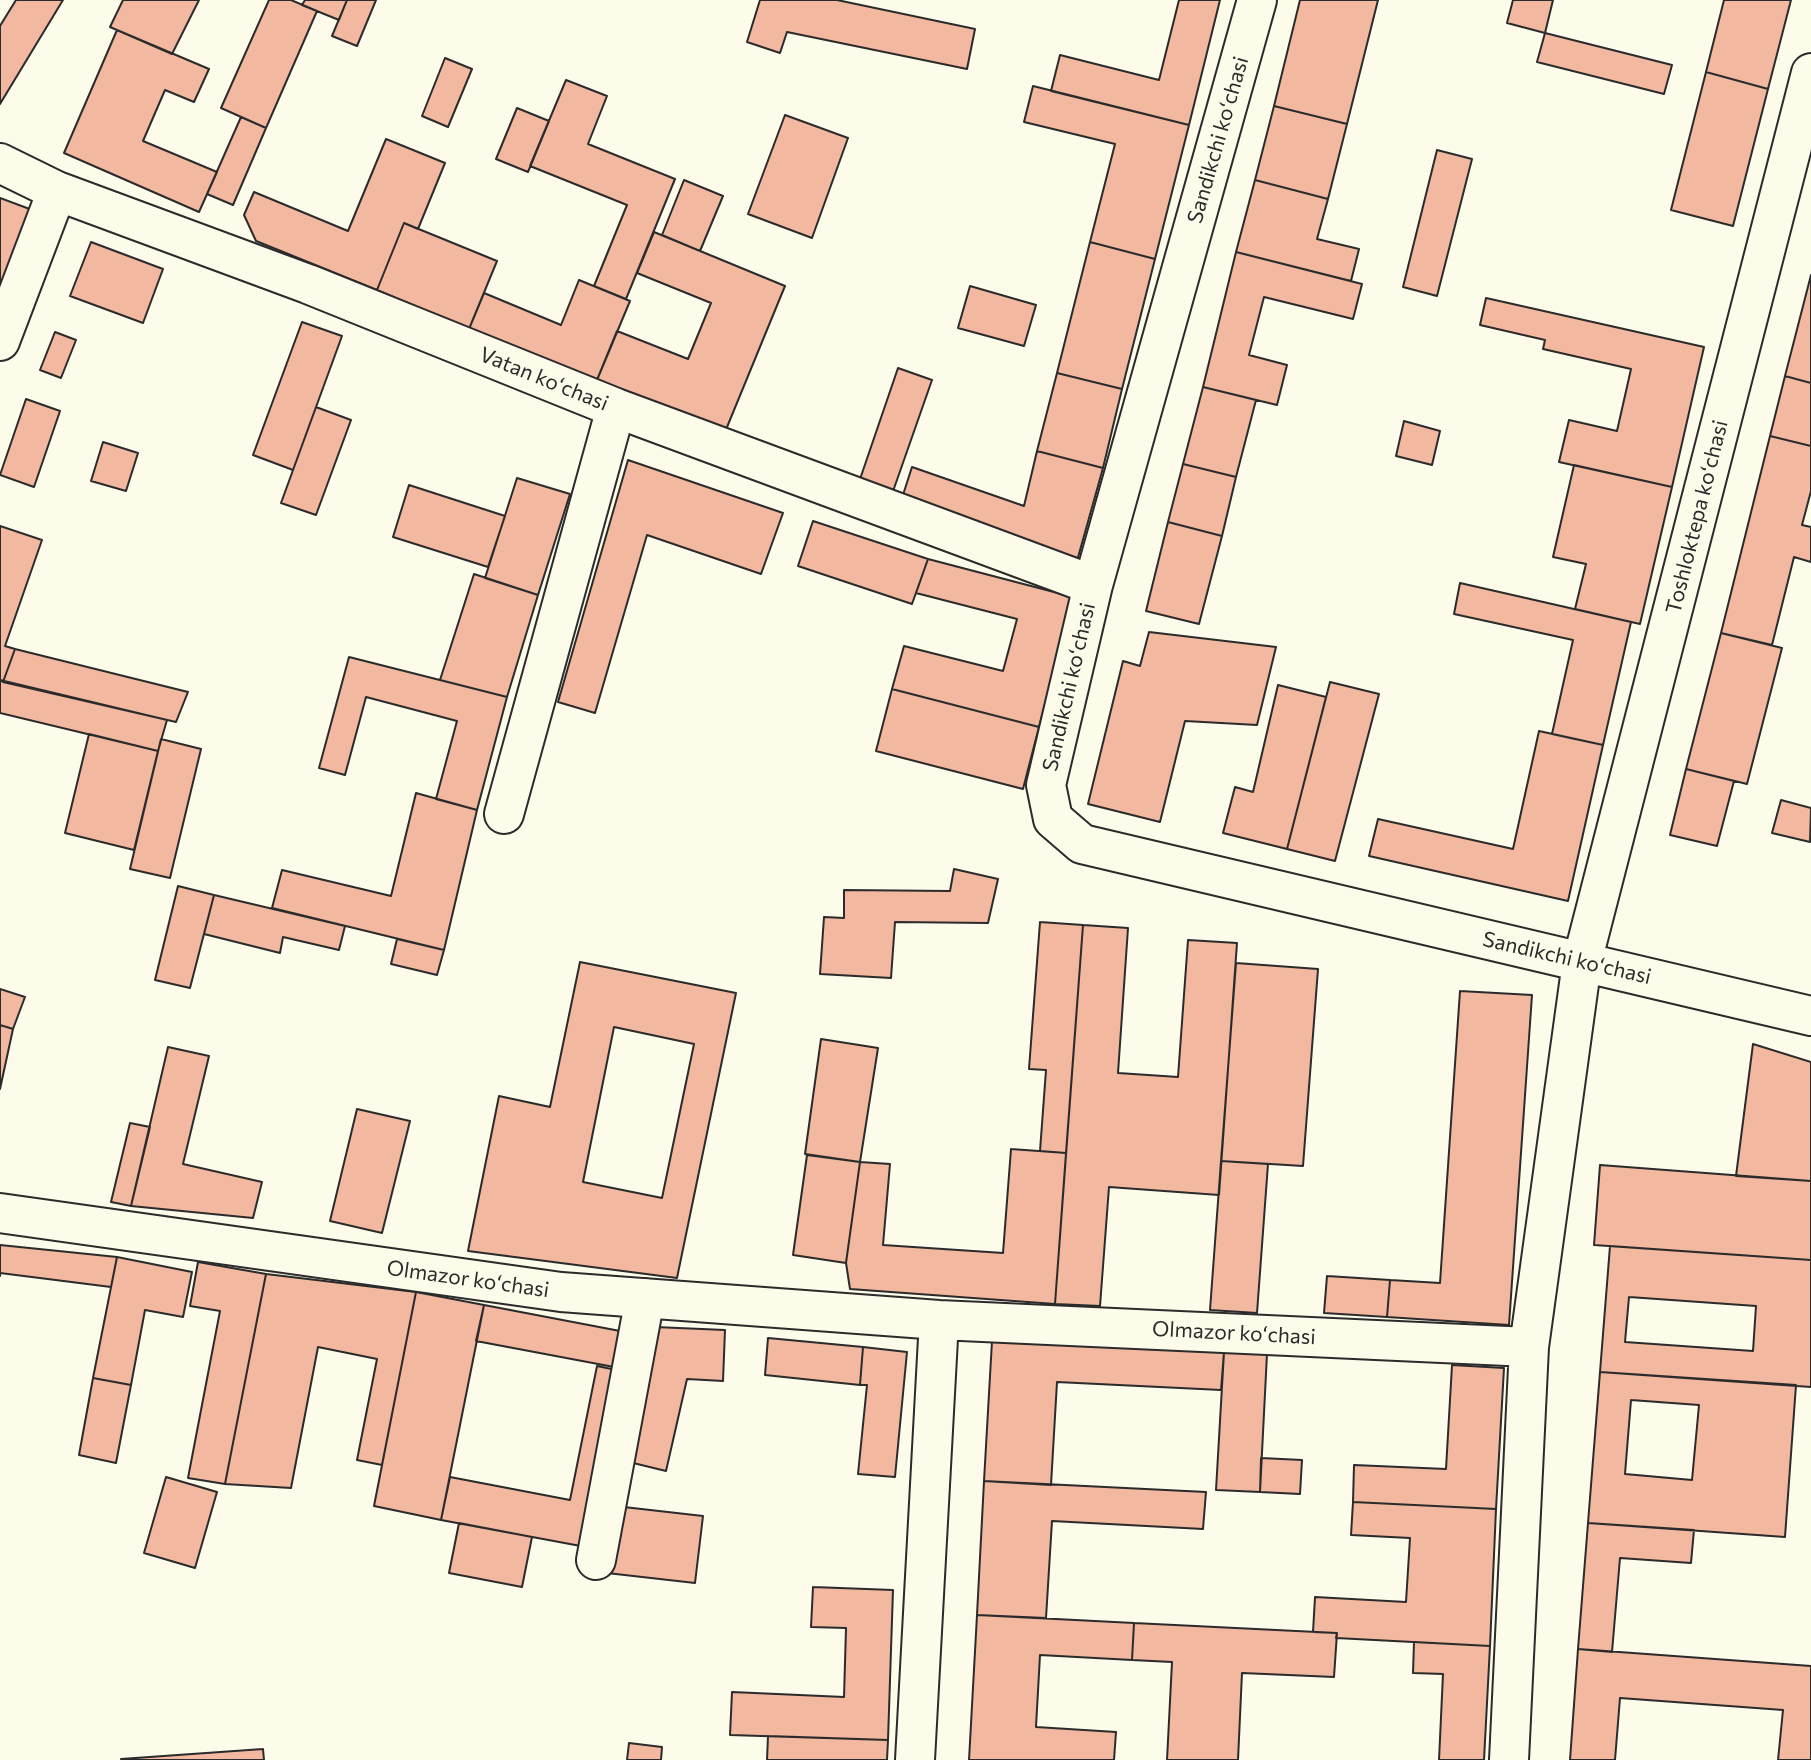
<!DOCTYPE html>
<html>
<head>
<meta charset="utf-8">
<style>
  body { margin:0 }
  canvas { display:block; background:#fdfbea }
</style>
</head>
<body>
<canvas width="1811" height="1760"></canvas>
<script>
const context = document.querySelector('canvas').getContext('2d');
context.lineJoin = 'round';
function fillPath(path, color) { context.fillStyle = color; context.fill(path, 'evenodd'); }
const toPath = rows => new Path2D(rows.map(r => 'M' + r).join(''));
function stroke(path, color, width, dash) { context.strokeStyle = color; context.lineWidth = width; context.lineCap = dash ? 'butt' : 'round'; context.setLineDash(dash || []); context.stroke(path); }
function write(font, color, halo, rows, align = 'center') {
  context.font = font + ' Commissioner,sans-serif'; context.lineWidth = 5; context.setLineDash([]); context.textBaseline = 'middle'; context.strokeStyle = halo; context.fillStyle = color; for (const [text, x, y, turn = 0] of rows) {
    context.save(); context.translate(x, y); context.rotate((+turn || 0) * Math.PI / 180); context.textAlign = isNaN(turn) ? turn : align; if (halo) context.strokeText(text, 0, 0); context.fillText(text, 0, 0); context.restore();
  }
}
const building = toPath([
  [16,0,63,0,0,104,0,26,16,0],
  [123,0,199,0,172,54,110,27,123,0],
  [269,0,291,0,317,11,266,128,221,108,269,0],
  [305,0,347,0,339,20,302,5,305,0],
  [347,0,376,0,357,46,332,36,347,0],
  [760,0,837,0,975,29,967,69,787,32,780,53,747,42,760,0],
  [1179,0,1220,0,1189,125,1051,91,1060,55,1159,80,1179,0],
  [1300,0,1378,0,1347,124,1274,106,1300,0],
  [1513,0,1553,0,1545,33,1507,23,1513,0],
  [1724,0,1791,0,1768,89,1706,72,1724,0],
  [117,30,209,69,194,102,165,90,143,141,217,172,199,212,64,153,117,30],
  [1545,33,1672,65,1664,94,1537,62,1545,33],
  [445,58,472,69,448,127,422,116,445,58],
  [1706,72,1768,89,1733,226,1671,210,1706,72],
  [566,80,607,96,588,144,675,179,626,299,594,286,627,205,530,166,566,80],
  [1033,86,1189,125,1155,259,1090,242,1115,144,1024,122,1033,86],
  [1274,106,1347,124,1328,199,1255,180,1274,106],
  [517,108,549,121,528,172,496,159,517,108],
  [785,115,848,138,812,238,748,214,785,115],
  [241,117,266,128,233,205,207,194,241,117],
  [386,139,445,163,418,229,404,223,377,290,256,241,244,215,254,192,348,231,386,139],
  [1437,150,1472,159,1437,296,1403,287,1437,150],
  [684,180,723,196,700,251,662,235,684,180],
  [1255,180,1328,199,1317,239,1359,249,1351,281,1236,252,1255,180],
  [0,198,35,211,0,298,0,198],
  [404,223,497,261,469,329,377,290,404,223],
  [654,232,785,286,725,432,597,380,617,331,688,359,711,303,637,273,654,232],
  [91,242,163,269,143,323,70,296,91,242],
  [1090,242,1155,259,1122,389,1057,373,1090,242],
  [1236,252,1362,284,1353,319,1264,297,1249,355,1287,365,1277,405,1203,387,1236,252],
  [1811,275,1811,383,1785,376,1811,275],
  [579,280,630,301,597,380,469,329,484,293,561,325,579,280],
  [970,286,1036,305,1024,346,958,328,970,286],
  [1486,298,1704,347,1672,487,1559,462,1569,420,1617,431,1631,369,1543,349,1545,340,1480,325,1486,298],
  [302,322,342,336,293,470,253,455,302,322],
  [55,332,76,340,61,378,40,370,55,332],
  [898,368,932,380,891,497,858,485,898,368],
  [1057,373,1122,389,1103,468,1037,451,1057,373],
  [1785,376,1811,383,1811,446,1770,436,1785,376],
  [1203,387,1256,400,1236,477,1183,464,1203,387],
  [26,399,60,411,34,487,0,475,26,399],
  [316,407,351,420,316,515,281,503,316,407],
  [1404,421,1440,431,1432,465,1396,456,1404,421],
  [1770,436,1811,446,1811,491,1802,525,1811,527,1811,562,1794,557,1772,645,1721,633,1770,436],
  [103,442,138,453,126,491,91,481,103,442],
  [1037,451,1103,468,1077,561,902,498,912,467,1024,506,1037,451],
  [628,460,783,513,761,574,647,535,595,713,558,702,628,460],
  [1183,464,1236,477,1222,536,1168,522,1183,464],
  [1574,465,1672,487,1640,624,1575,609,1586,564,1553,557,1574,465],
  [517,478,570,494,538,595,485,578,517,478],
  [409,485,505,516,488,567,393,537,409,485],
  [813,521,928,559,912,604,798,566,813,521],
  [1168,522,1222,536,1199,624,1146,611,1168,522],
  [0,526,42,540,5,646,15,649,3,682,0,680,0,526],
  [928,559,1073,597,1039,727,892,689,904,646,1003,671,1017,619,916,593,928,559],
  [474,574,538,595,507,697,440,680,474,574],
  [1460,583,1631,622,1603,745,1552,734,1573,640,1454,614,1460,583],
  [1149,632,1276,647,1257,725,1185,721,1160,822,1088,804,1123,661,1140,666,1149,632],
  [1721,633,1782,648,1747,784,1686,769,1721,633],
  [15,649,188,692,176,722,3,682,15,649],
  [349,657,507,697,477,810,436,799,457,721,366,697,345,775,319,768,349,657],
  [0,680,167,720,158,751,0,713,0,680],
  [1330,682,1379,694,1335,861,1287,849,1330,682],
  [1278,685,1326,697,1287,849,1223,833,1235,787,1253,792,1278,685],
  [892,689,1039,727,1023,789,876,751,892,689],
  [1539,731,1603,745,1568,901,1369,856,1378,819,1513,849,1539,731],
  [89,734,158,751,134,850,65,833,89,734],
  [161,739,201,749,170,878,130,869,161,739],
  [1686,769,1734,781,1717,846,1670,835,1686,769],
  [416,793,477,810,444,950,272,908,282,870,391,896,416,793],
  [1781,800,1811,808,1810,842,1772,833,1781,800],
  [954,869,998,879,988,923,895,922,891,978,820,974,824,917,844,918,844,890,950,891,954,869],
  [178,886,214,895,190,988,155,980,178,886],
  [214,895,345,926,339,950,283,937,280,953,204,934,214,895],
  [1040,922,1083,925,1066,1153,1040,1151,1046,1070,1029,1069,1040,922],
  [1083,925,1128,928,1118,1073,1178,1077,1188,940,1237,943,1219,1195,1109,1187,1100,1306,1055,1304,1083,925],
  [397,939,444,950,437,975,391,964,397,939],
  [580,962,736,993,677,1278,468,1251,499,1096,550,1107,580,962],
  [614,1027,694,1044,662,1198,583,1182,614,1027],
  [1236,963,1318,969,1303,1166,1221,1161,1236,963],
  [0,989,25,997,13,1029,0,1025,0,989],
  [1460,991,1532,995,1509,1325,1387,1317,1390,1280,1440,1283,1460,991],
  [0,1025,13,1029,0,1089,0,1025],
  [821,1039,878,1048,860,1162,805,1154,821,1039],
  [1753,1044,1811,1062,1811,1181,1736,1176,1753,1044],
  [168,1047,209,1056,183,1164,262,1182,253,1218,131,1206,168,1047],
  [357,1109,410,1121,382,1233,330,1221,357,1109],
  [130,1123,150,1127,131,1206,111,1202,130,1123],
  [1011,1149,1066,1153,1055,1304,850,1289,846,1263,860,1162,890,1164,883,1245,1003,1253,1011,1149],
  [807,1155,860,1162,846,1263,793,1255,807,1155],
  [1221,1161,1268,1164,1257,1313,1210,1310,1221,1161],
  [1600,1165,1811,1181,1811,1260,1594,1245,1600,1165],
  [0,1245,117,1257,111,1287,0,1273,0,1276,0,1245],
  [1610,1246,1811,1260,1811,1387,1600,1372,1610,1246],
  [1629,1297,1756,1306,1753,1351,1625,1342,1629,1297],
  [117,1257,192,1272,183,1317,145,1310,131,1385,93,1378,117,1257],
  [198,1262,266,1274,225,1484,188,1478,220,1311,190,1306,198,1262],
  [266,1274,416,1292,382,1465,357,1460,377,1359,318,1347,291,1488,225,1484,266,1274],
  [1327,1276,1390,1280,1387,1317,1324,1313,1327,1276],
  [416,1292,484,1305,441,1520,374,1506,416,1292],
  [484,1305,620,1331,614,1367,476,1341,484,1305],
  [655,1327,725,1330,723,1381,687,1379,666,1471,625,1461,655,1327],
  [768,1338,863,1347,860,1385,765,1375,768,1338],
  [992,1341,1224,1352,1221,1390,1057,1382,1051,1485,984,1481,992,1341],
  [863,1347,907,1352,895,1477,858,1474,867,1385,860,1385,863,1347],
  [1224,1352,1267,1354,1260,1492,1216,1490,1224,1352],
  [1452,1365,1504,1368,1496,1509,1353,1502,1354,1465,1446,1469,1452,1365],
  [597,1366,621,1371,586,1547,441,1520,450,1477,570,1500,597,1366],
  [1600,1372,1796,1385,1785,1537,1588,1523,1600,1372],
  [1631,1400,1699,1405,1692,1480,1625,1474,1631,1400],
  [93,1378,131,1385,116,1463,79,1455,93,1378],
  [1261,1458,1302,1460,1300,1494,1260,1492,1261,1458],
  [166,1477,217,1492,195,1568,144,1553,166,1477],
  [984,1481,1206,1492,1203,1529,1052,1521,1046,1618,977,1615,984,1481],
  [1353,1502,1496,1509,1490,1646,1336,1638,1337,1633,1313,1632,1315,1597,1406,1602,1410,1538,1351,1535,1353,1502],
  [615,1506,703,1516,695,1583,607,1573,615,1506],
  [459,1523,532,1537,522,1587,449,1573,459,1523],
  [1588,1523,1694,1530,1691,1563,1620,1558,1612,1652,1578,1649,1588,1523],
  [813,1587,893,1590,888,1740,730,1735,732,1692,844,1697,846,1628,811,1627,813,1587],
  [977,1615,1134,1623,1132,1660,1040,1655,1036,1727,1116,1732,1114,1760,969,1760,977,1615],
  [1134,1623,1337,1633,1334,1677,1242,1673,1238,1760,1167,1760,1172,1662,1132,1660,1134,1623],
  [1414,1642,1490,1646,1484,1760,1439,1760,1443,1674,1413,1673,1414,1642],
  [1578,1649,1811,1666,1811,1760,1778,1760,1783,1710,1620,1698,1615,1760,1570,1760,1578,1649],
  [768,1736,888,1740,887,1760,767,1760,768,1736],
  [629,1743,662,1747,661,1760,627,1760,629,1743],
  [263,1749,264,1760,122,1760,121,1759,263,1749]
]);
fillPath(building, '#f2b8a0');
stroke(building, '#2b2b2b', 2);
const minor = toPath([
  [1257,0,1093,585,1046,785,1053,819,1082,844,1811,1016],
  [0,163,57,191,308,284,616,408,1093,585],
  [0,341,57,191],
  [504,814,616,408],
  [0,1213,561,1292,939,1320,1529,1347],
  [596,1560,645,1298],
  [915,1760,939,1320],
  [1509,1760,1529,1347,1582,962,1811,73]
]);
stroke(minor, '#2b2b2b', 42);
stroke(minor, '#fdfbea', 38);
write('21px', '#2b2b2b', '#fdfbea', [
  ["Sandikchi koʻchasi",1218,140,-74],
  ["Vatan koʻchasi",544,379,22],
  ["Toshloktepa koʻchasi",1697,517,-76],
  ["Sandikchi koʻchasi",1069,687,-77],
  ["Sandikchi koʻchasi",1567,958,13],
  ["Olmazor koʻchasi",468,1279,8],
  ["Olmazor koʻchasi",1234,1333,3]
]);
</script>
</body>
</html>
